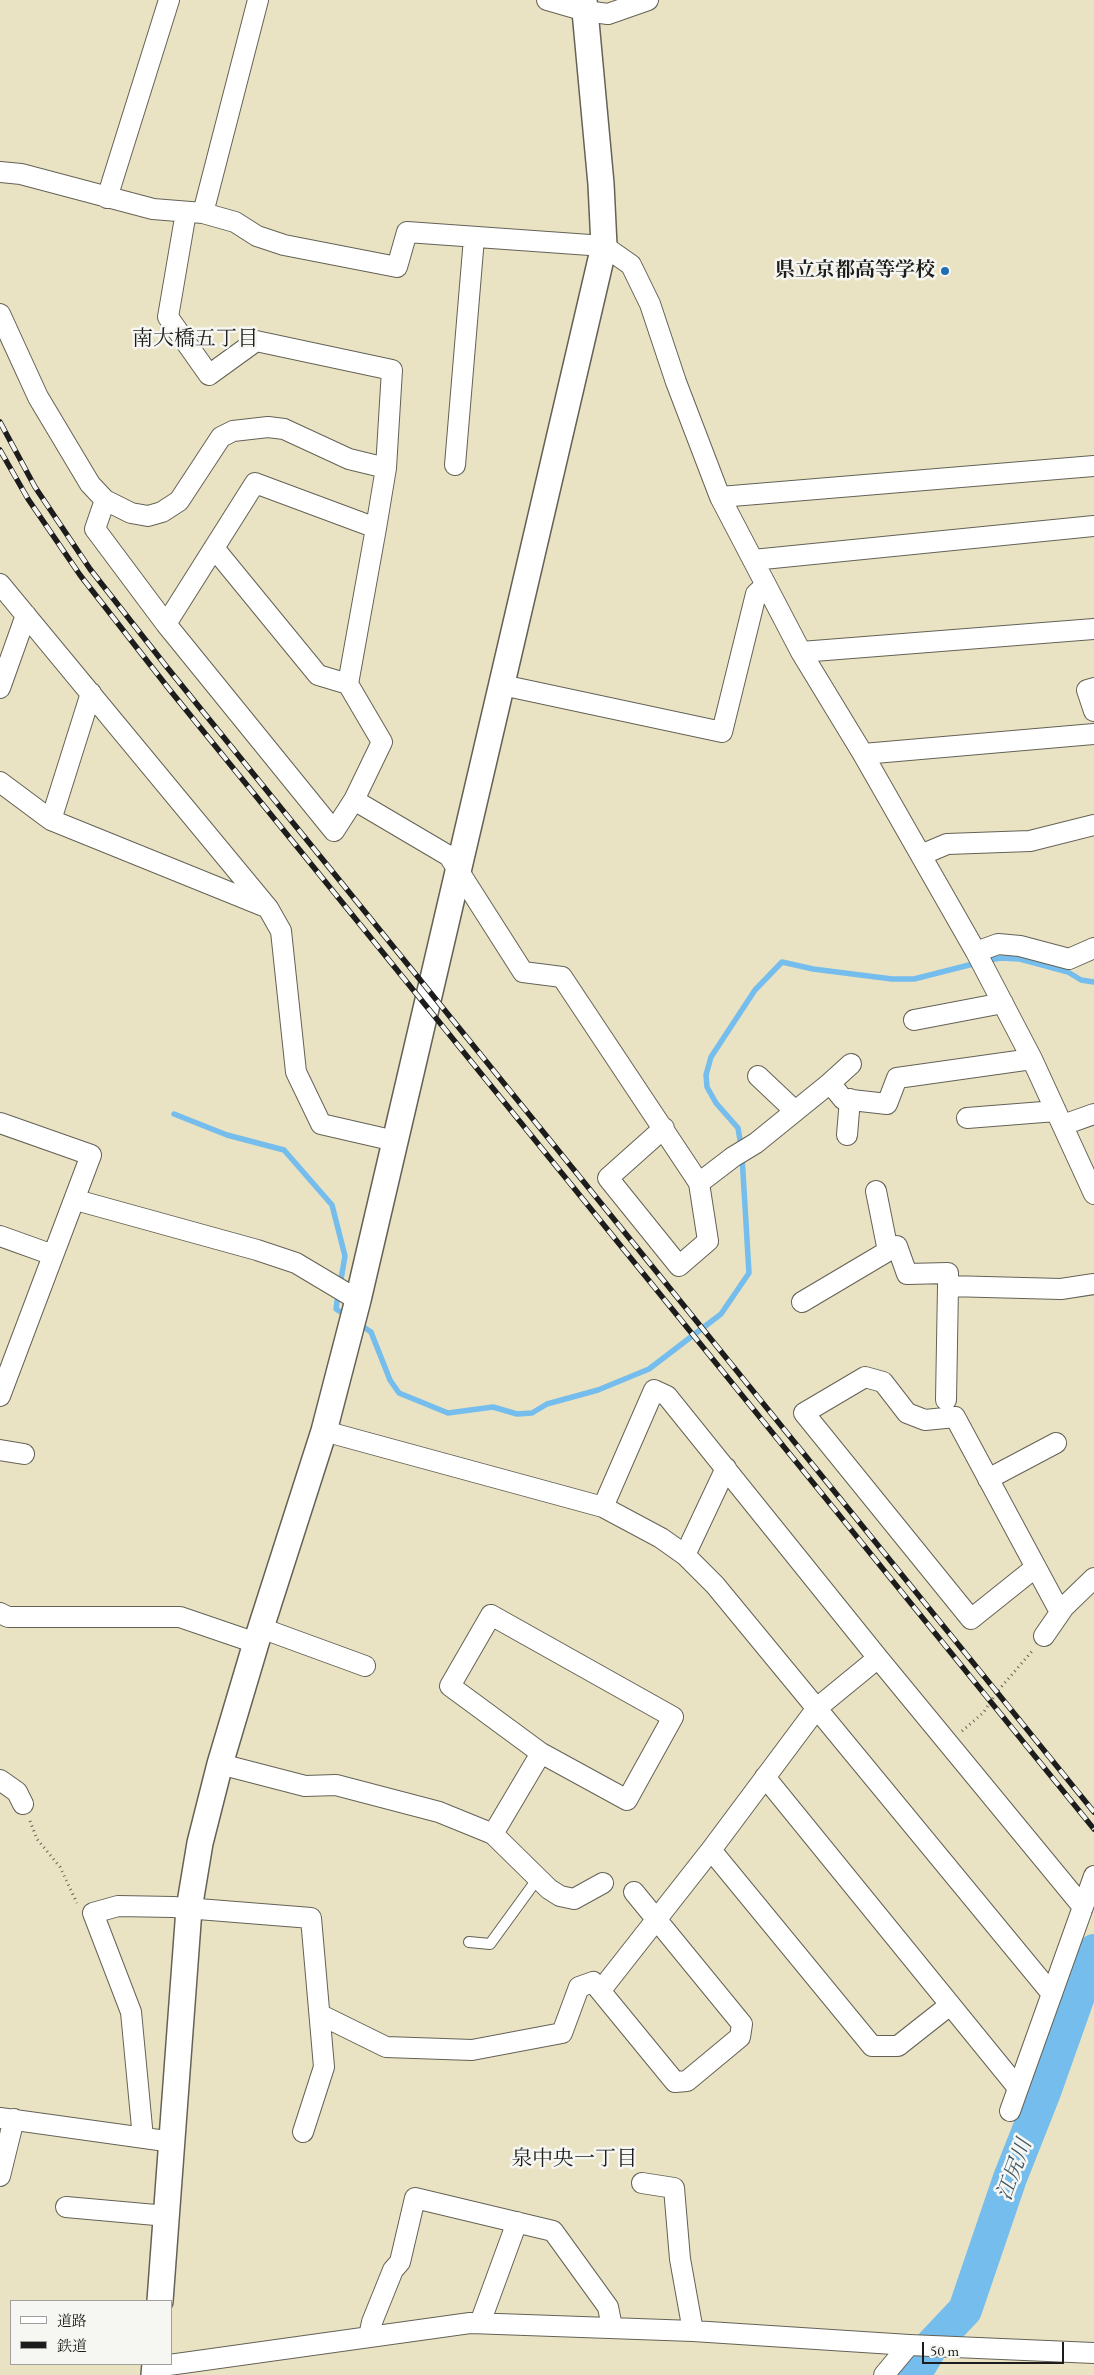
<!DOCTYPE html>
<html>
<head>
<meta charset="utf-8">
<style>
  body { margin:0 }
  #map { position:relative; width:1094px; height:2375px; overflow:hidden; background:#eae3c3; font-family:"EB Garamond","Noto Serif JP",serif }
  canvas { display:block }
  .legend { position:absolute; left:10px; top:2300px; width:162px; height:65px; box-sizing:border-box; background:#f6f6f2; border:1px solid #9f9f9c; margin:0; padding:6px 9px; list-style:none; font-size:15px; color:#1c1c1c }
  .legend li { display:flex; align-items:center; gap:10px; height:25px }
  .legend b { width:25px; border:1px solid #9f9f9c }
  .scale { position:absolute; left:922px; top:2342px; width:142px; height:22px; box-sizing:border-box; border:2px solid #1c1c1c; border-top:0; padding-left:6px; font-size:15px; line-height:18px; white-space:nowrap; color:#1c1c1c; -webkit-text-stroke:4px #f6f6f2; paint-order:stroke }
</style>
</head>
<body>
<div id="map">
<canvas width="1094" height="2375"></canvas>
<ul class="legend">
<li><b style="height:6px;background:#fff"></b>道路</li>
<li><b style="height:6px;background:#1c1c1c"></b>鉄道</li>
</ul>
<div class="scale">50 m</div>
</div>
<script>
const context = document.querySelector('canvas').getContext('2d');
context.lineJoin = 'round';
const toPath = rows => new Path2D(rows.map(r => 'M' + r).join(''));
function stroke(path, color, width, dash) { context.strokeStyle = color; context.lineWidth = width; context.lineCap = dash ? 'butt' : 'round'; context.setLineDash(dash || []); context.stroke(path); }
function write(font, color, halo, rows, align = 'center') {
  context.font = font + ' "EB Garamond","Noto Serif JP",serif'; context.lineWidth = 5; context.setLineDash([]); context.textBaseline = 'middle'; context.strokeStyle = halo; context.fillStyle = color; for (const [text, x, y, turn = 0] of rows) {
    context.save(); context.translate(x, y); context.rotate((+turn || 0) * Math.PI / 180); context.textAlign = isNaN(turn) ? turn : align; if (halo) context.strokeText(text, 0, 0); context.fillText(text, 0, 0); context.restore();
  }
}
stroke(toPath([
  [986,961,1000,958,1020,959,1068,972,1081,980,1094,982],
  [174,1114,227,1135,284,1150,332,1205,345,1256,340,1285],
  [741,1146,738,1128,716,1103,707,1087,706,1075,711,1057,755,990,782,962,813,969,892,979,914,979,977,963],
  [338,1294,336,1309,347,1316],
  [359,1324,371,1332,390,1380,399,1393,448,1413,493,1407,517,1414,532,1413,547,1404,598,1390,649,1369,721,1314,749,1273,742,1156]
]), '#75bded', 5.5);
stroke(toPath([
  [914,2375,932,2345,965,2310,1010,2178,1044,2092,1094,1951]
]), '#75bded', 34);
const service = toPath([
  [469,1942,490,1944,538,1878]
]);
const minor = toPath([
  [547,0,585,11,608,14,648,0],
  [0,172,21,174,153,209,203,213,235,222,257,236,284,245,397,267,407,232,604,246,631,265,650,304,676,382,720,497,801,652,863,754,976,952,1032,1059,1094,1194],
  [107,198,169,0],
  [186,212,168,317,209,375,256,341,392,370,386,468],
  [203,213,258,0],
  [0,314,38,397,90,484,105,500,131,513,148,516,162,512,179,501,221,437,233,431,268,427,284,429,349,459,386,468,376,528,348,684,382,742,354,800,334,831,166,624,255,483,376,528],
  [455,465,474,238],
  [720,497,1094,466],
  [105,500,95,529,166,624],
  [214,548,318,675,348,684],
  [753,560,1094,526],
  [0,584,268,908,281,931,296,1072,321,1124,395,1141],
  [801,652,1094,629],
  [502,685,722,732,756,594,766,585],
  [0,688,26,615],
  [1094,688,1087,690,1094,711],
  [863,754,1094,734],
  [0,782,51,820,266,907],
  [354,800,449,856,523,972,562,977,699,1183,733,1157,756,1143,830,1083,843,1099,887,1104,897,1078,1032,1059],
  [51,820,91,693],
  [921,855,947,844,1030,841,1094,825],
  [976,952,998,944,1020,946,1069,959,1094,948],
  [914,1020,1003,1003],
  [758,1076,795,1111],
  [830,1083,851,1064],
  [967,1118,1056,1111],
  [0,1123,91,1155,0,1396],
  [1063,1125,1094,1114],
  [664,1128,608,1178,679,1266,708,1241,699,1183],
  [847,1135,850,1099],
  [876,1191,888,1251,897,1246,907,1274,948,1273,948,1286,1061,1289,1094,1284],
  [76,1200,257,1250,296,1263,358,1300],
  [0,1236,53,1255],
  [802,1302,888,1251],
  [946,1400,948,1286],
  [324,1431,603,1507,661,1538,685,1555,715,1585,1052,1994],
  [0,1450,24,1454],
  [988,1479,1056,1443],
  [603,1507,654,1390,667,1396,878,1658,1083,1907],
  [685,1555,726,1468],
  [1036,1567,971,1619,804,1413,865,1377,883,1382,907,1413,925,1420,955,1417,1060,1612],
  [0,1613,8,1617,180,1617,256,1643],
  [491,1615,673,1717,627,1800,541,1753,450,1686,491,1615],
  [261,1628,365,1666],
  [1044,1636,1064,1607,1094,1578],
  [220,1764,305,1786,336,1785,439,1812,493,1834,541,1753],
  [765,1777,1018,2088],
  [0,1780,17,1792,23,1804],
  [493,1834,549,1889,560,1896,574,1899,603,1883],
  [711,1850,872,2046,898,2046,950,2005],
  [601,1990,711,1850,817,1708,878,1658],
  [321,2015,386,2047,472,2050,562,2033,579,1987,593,1982,675,2082,687,2081,740,2037,742,2024,634,1892],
  [1010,2111,1094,1876],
  [0,2118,173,2142],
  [143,2138,131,2012,93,1913,118,1906,173,1907,311,1918,324,2067,303,2132],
  [0,2176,14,2119],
  [642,2183,674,2188,680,2259,693,2331],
  [66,2207,167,2216],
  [480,2323,517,2222],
  [369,2336,372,2322,393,2270,400,2262,415,2198,553,2231,608,2307,612,2327],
  [155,2367,470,2323,693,2331,909,2345,1094,2353],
  [884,2375,909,2345]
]);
const tertiary = toPath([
  [160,2301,189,1909,200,1843,220,1764,256,1643,324,1431,358,1300,604,246,601,184,584,0],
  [154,2375,155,2364]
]);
stroke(service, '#646256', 12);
stroke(minor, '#646256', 22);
stroke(tertiary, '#646256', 28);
stroke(toPath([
  [962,1731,983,1713,997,1692,1033,1650],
  [30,1821,37,1839,60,1867,77,1903]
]), '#646256', 3, [1, 4]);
stroke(service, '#fff', 10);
stroke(minor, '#fff', 20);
stroke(tertiary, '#fff', 25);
const rail = toPath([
  [0,422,35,487,90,569,166,666,1094,1812],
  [0,450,28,499,80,575,169,689,1094,1829]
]);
stroke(rail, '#1c1c1c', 5.5);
stroke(rail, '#f6f6f2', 4, [11]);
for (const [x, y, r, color] of [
  [945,271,5,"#1f6fb2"]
]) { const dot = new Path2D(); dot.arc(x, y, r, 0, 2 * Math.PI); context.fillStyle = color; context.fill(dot); stroke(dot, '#f6f6f2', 2); }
write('bold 20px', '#1c1c1c', '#f6f6f2', [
  ["県立京都高等学校",935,271]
], 'right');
write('21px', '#1c1c1c', '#f6f6f2', [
  ["南大橋五丁目",195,339],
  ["泉中央一丁目",574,2159]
]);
write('italic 21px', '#3b5465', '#f6f6f2', [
  ["江尻川",1015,2170,-70]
]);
</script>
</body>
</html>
